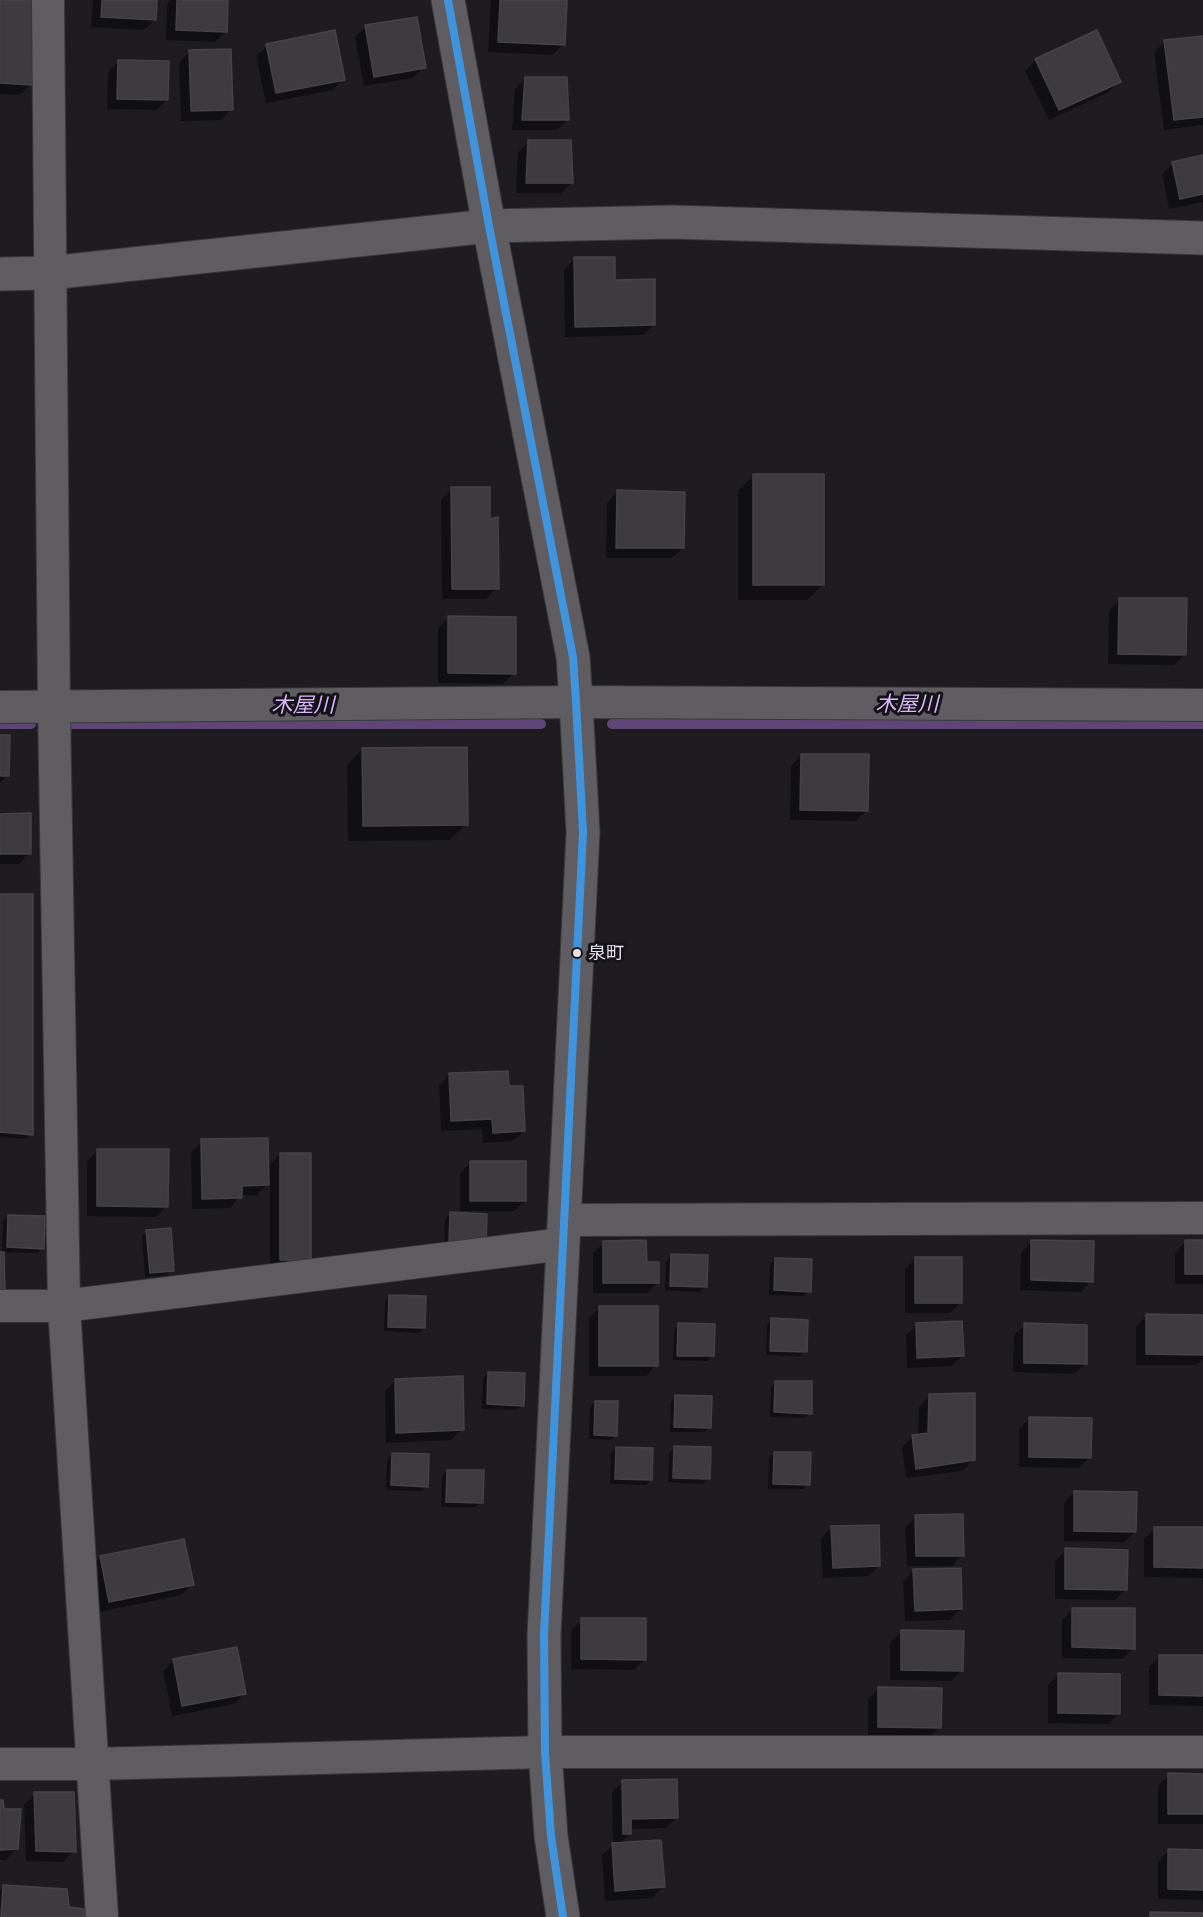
<!DOCTYPE html>
<html>
<head>
<meta charset="utf-8">
<style>
  body { margin:0 }
  canvas { display:block; background:#1e1c21 }
</style>
</head>
<body>
<canvas width="1203" height="1917"></canvas>
<script>
const context = document.querySelector('canvas').getContext('2d');
context.lineJoin = 'round';
function fillPath(path, color) { context.fillStyle = color; context.fill(path, 'evenodd'); }
const toPath = rows => new Path2D(rows.map(r => 'M' + r).join(''));
function stroke(path, color, width, dash) { context.strokeStyle = color; context.lineWidth = width; context.lineCap = dash ? 'butt' : 'round'; context.setLineDash(dash || []); context.stroke(path); }
function write(font, color, halo, rows, align = 'center') {
  context.font = font + ' "Playfair Display","Noto Sans JP",serif'; context.lineWidth = 6; context.setLineDash([]); context.textBaseline = 'middle'; context.strokeStyle = halo; context.fillStyle = color; for (const [text, x, y, turn = 0] of rows) {
    context.save(); context.translate(x, y); context.rotate((+turn || 0) * Math.PI / 180); context.textAlign = isNaN(turn) ? turn : align; if (halo) context.strokeText(text, 0, 0); context.fillText(text, 0, 0); context.restore();
  }
}
fillPath(toPath([
  [0,0,30,85,20,95,0,94],
  [93,0,156,0,155,20,144,30,91,27],
  [171,0,226,0,226,31,215,42,166,40,167,4],
  [491,0,565,0,563,44,553,55,488,52],
  [366,27,424,67,413,78,364,86,355,37],
  [1203,37,1203,125,1164,130,1154,52,1165,42],
  [267,46,343,79,333,90,266,103,256,56],
  [189,52,232,109,221,120,181,121,179,63],
  [1036,60,1119,81,1109,92,1049,120,1025,71],
  [118,62,167,100,156,110,107,109,108,72],
  [525,79,568,120,557,130,512,130,515,89],
  [529,142,572,183,561,193,516,193,518,152],
  [1203,157,1203,202,1169,209,1162,174,1173,163],
  [575,259,614,281,654,325,643,335,565,337,564,269],
  [754,475,823,585,807,600,738,600,738,491],
  [452,489,488,520,497,588,486,599,442,599,441,500],
  [617,492,683,548,672,558,606,558,607,503],
  [1120,599,1185,654,1174,665,1108,664,1109,610],
  [449,618,514,673,503,684,438,683,438,629],
  [0,737,8,775,0,783],
  [362,749,466,824,450,840,348,841,347,765],
  [801,755,867,810,856,821,790,820,791,766],
  [0,816,29,853,19,864,0,864],
  [0,896,31,1134,26,1139,0,1137],
  [449,1075,524,1131,513,1141,483,1143,482,1129,441,1131,439,1085],
  [202,1141,267,1167,280,1154,310,1259,270,1270,270,1182,257,1195,241,1195,230,1208,192,1209,191,1152],
  [98,1150,167,1206,156,1217,87,1216,87,1161],
  [471,1162,525,1201,514,1211,460,1211,460,1173],
  [450,1214,485,1215,444,1249,445,1219],
  [8,1216,42,1248,37,1253,2,1252,3,1221],
  [147,1231,172,1270,167,1275,145,1277,142,1236],
  [1031,1242,1091,1281,1081,1292,1020,1290,1021,1253],
  [1185,1242,1203,1242,1203,1284,1175,1284,1175,1253],
  [604,1243,645,1264,658,1282,647,1293,593,1293,593,1253],
  [671,1256,705,1287,700,1292,665,1290,666,1261],
  [916,1258,960,1303,950,1313,905,1313,905,1269],
  [775,1259,809,1291,804,1296,769,1295,770,1264],
  [390,1297,424,1328,419,1333,384,1331,385,1302],
  [600,1307,656,1365,646,1376,589,1376,589,1318],
  [1147,1315,1203,1317,1203,1359,1197,1365,1136,1365,1136,1326],
  [772,1320,805,1351,800,1356,766,1355,767,1325],
  [679,1325,712,1356,707,1361,673,1360,674,1330],
  [917,1325,962,1356,952,1366,907,1368,906,1335],
  [1025,1325,1085,1364,1074,1374,1013,1372,1014,1335],
  [488,1373,522,1405,517,1410,482,1409,483,1378],
  [396,1380,462,1429,451,1440,386,1443,385,1391],
  [776,1382,810,1413,805,1418,770,1417,771,1387],
  [929,1396,973,1460,962,1471,906,1478,902,1447,913,1436,918,1436,919,1407],
  [676,1397,710,1427,705,1432,670,1432,671,1402],
  [595,1402,616,1435,611,1440,589,1439,590,1407],
  [1030,1418,1090,1457,1079,1468,1019,1467,1019,1429],
  [616,1448,651,1480,646,1485,610,1484,611,1453],
  [674,1448,708,1479,703,1484,668,1482,669,1453],
  [774,1453,808,1484,803,1489,768,1489,769,1458],
  [392,1454,427,1486,422,1491,386,1490,387,1460],
  [447,1471,481,1502,476,1507,441,1507,442,1476],
  [1074,1492,1135,1532,1124,1542,1064,1541,1064,1503],
  [916,1517,962,1555,952,1566,907,1566,905,1527],
  [832,1527,879,1566,868,1576,823,1578,821,1538],
  [1155,1528,1203,1529,1203,1578,1144,1577,1144,1539],
  [1066,1550,1126,1589,1115,1600,1055,1599,1055,1561],
  [100,1558,192,1584,181,1595,99,1612,90,1568],
  [914,1570,961,1609,950,1620,905,1621,903,1581],
  [1073,1609,1133,1648,1123,1659,1062,1658,1062,1620],
  [582,1620,645,1659,634,1670,571,1669,571,1630],
  [901,1632,961,1671,951,1681,890,1680,890,1642],
  [1160,1656,1203,1657,1203,1706,1149,1705,1149,1667],
  [174,1661,245,1693,234,1704,172,1716,163,1671],
  [1058,1675,1119,1714,1108,1724,1048,1723,1048,1685],
  [879,1688,940,1727,929,1738,868,1737,868,1699],
  [1169,1775,1203,1776,1203,1824,1158,1824,1158,1786],
  [623,1782,677,1817,666,1828,629,1829,630,1834,619,1844,663,1887,652,1898,605,1901,602,1855,613,1845,612,1792],
  [35,1794,74,1851,63,1862,26,1861,24,1804],
  [0,1802,16,1849,6,1860,0,1860],
  [1168,1851,1203,1851,1203,1900,1158,1899,1158,1862],
  [3,1887,67,1909,83,1917,0,1917,0,1890]
]), '#0007');
stroke(toPath([
  [0,724,31,724],
  [65,724,541,724],
  [612,724,1203,724]
]), '#604676', 10);
const building = toPath([
  [0,0,37,0,32,85,0,83,0,0],
  [102,0,157,0,156,20,101,17,102,0],
  [177,0,228,0,227,32,176,30,177,0],
  [500,0,567,0,565,45,498,42,500,0],
  [417,17,426,68,374,77,365,25,417,17],
  [335,30,345,80,276,93,266,44,335,30],
  [1097,30,1121,82,1059,110,1035,59,1097,30],
  [1203,36,1203,117,1174,120,1164,40,1203,36],
  [231,49,233,110,191,111,189,50,231,49],
  [118,60,169,61,168,100,117,99,118,60],
  [525,77,567,77,569,120,522,120,525,77],
  [528,140,571,140,573,183,526,183,528,140],
  [1203,155,1203,194,1180,199,1172,162,1203,155],
  [574,257,615,257,615,280,655,279,655,325,575,327,574,257],
  [753,474,824,474,824,585,753,585,753,474],
  [451,487,490,487,490,519,498,517,499,589,452,589,451,487],
  [617,490,685,492,684,548,616,548,617,490],
  [1119,598,1187,598,1186,655,1118,654,1119,598],
  [448,616,516,617,516,674,448,673,448,616],
  [0,735,10,735,9,776,0,776,0,735],
  [467,747,468,825,363,826,362,748,467,747],
  [801,754,869,754,868,811,800,810,801,754],
  [31,813,31,854,0,854,0,814,31,813],
  [0,894,33,894,33,1135,0,1132,0,894],
  [508,1071,509,1086,523,1086,525,1131,493,1133,492,1119,451,1121,449,1073,508,1071],
  [268,1138,269,1185,242,1186,242,1198,202,1199,201,1139,268,1138],
  [97,1149,169,1149,168,1207,97,1206,97,1149],
  [280,1153,311,1153,311,1260,280,1260,280,1153],
  [470,1161,526,1161,526,1201,470,1201,470,1161],
  [450,1212,487,1214,486,1245,449,1245,450,1212],
  [8,1215,45,1216,44,1249,7,1247,8,1215],
  [171,1228,174,1271,150,1273,146,1230,171,1228],
  [646,1240,647,1262,659,1262,659,1283,603,1283,603,1241,646,1240],
  [1031,1240,1094,1241,1093,1282,1031,1280,1031,1240],
  [1185,1240,1203,1240,1203,1274,1185,1274,1185,1240],
  [0,1252,4,1252,5,1292,0,1292,0,1252],
  [671,1254,708,1255,707,1287,670,1286,671,1254],
  [915,1257,962,1257,962,1303,915,1303,915,1257],
  [775,1258,812,1259,811,1292,774,1290,775,1258],
  [389,1295,426,1296,425,1328,388,1327,389,1295],
  [599,1306,658,1306,658,1366,599,1366,599,1306],
  [1146,1314,1203,1315,1203,1355,1146,1354,1146,1314],
  [771,1318,808,1320,807,1352,770,1351,771,1318],
  [962,1321,964,1356,917,1358,916,1323,962,1321],
  [678,1323,715,1324,714,1356,677,1356,678,1323],
  [1024,1323,1087,1325,1087,1364,1024,1363,1024,1323],
  [488,1372,525,1373,524,1406,487,1404,488,1372],
  [463,1376,464,1430,396,1433,395,1379,463,1376],
  [775,1381,812,1381,812,1414,774,1412,775,1381],
  [975,1393,975,1460,916,1469,912,1435,928,1433,929,1394,975,1393],
  [675,1395,712,1396,711,1428,674,1427,675,1395],
  [595,1401,618,1401,617,1436,594,1435,595,1401],
  [1029,1417,1092,1418,1091,1458,1029,1457,1029,1417],
  [674,1446,711,1447,710,1479,673,1478,674,1446],
  [616,1447,653,1448,652,1480,615,1479,616,1447],
  [774,1452,811,1452,810,1485,773,1484,774,1452],
  [392,1453,429,1454,428,1487,391,1485,392,1453],
  [447,1470,484,1470,483,1503,446,1502,447,1470],
  [1074,1491,1137,1492,1136,1532,1074,1531,1074,1491],
  [963,1514,964,1556,916,1556,915,1515,963,1514],
  [879,1525,880,1566,833,1568,831,1526,879,1525],
  [1154,1527,1203,1527,1203,1568,1154,1567,1154,1527],
  [184,1539,194,1585,109,1602,100,1556,184,1539],
  [1065,1548,1128,1550,1127,1590,1065,1589,1065,1548],
  [961,1568,962,1609,915,1611,913,1569,961,1568],
  [1072,1608,1135,1608,1135,1649,1072,1647,1072,1608],
  [581,1618,646,1618,646,1660,581,1659,581,1618],
  [901,1630,964,1631,963,1671,901,1670,901,1630],
  [237,1647,246,1694,182,1706,173,1659,237,1647],
  [1159,1655,1203,1655,1203,1696,1159,1695,1159,1655],
  [1058,1673,1120,1674,1120,1714,1058,1713,1058,1673],
  [878,1687,942,1688,941,1728,878,1727,878,1687],
  [1168,1773,1203,1774,1203,1814,1168,1814,1168,1773],
  [677,1779,678,1818,631,1819,631,1834,623,1834,622,1780,677,1779],
  [34,1792,74,1792,76,1852,36,1851,34,1792],
  [0,1800,3,1800,4,1809,21,1809,18,1849,0,1850,0,1800],
  [661,1840,665,1887,615,1891,612,1843,661,1840],
  [1168,1849,1203,1850,1203,1890,1168,1889,1168,1849],
  [3,1885,67,1889,69,1907,84,1909,84,1917,1,1917,3,1885],
  [1150,1912,1203,1913,1203,1917,1150,1917,1150,1912]
]);
fillPath(building, '#3d3b3e');
stroke(building, '#444347', 1.5);
const minor = toPath([
  [48,0,54,707,64,1306,102,1917],
  [0,707,576,702,1203,705],
  [565,1220,1203,1218],
  [0,1306,64,1306,563,1244],
  [0,1764,93,1764,545,1752,1203,1752]
]);
const tertiary = toPath([
  [448,0,489,226,573,657,576,702,583,832,544,1635,545,1752,551,1836,563,1917],
  [0,274,49,273,489,226,672,222,1203,238]
]);
stroke(minor, '#38373a', 34);
stroke(tertiary, '#38373a', 35);
stroke(minor, '#5f5d61', 32);
stroke(tertiary, '#5f5d61', 33);
stroke(toPath([
  [448,0,489,226,573,657,576,702,583,832,544,1635,545,1752,551,1836,563,1917]
]), '#4094de', 8);
for (const [x, y, r, color] of [
  [577,953,5,"#e5e3e8"]
]) { const dot = new Path2D(); dot.arc(x, y, r, 0, 2 * Math.PI); context.fillStyle = color; context.fill(dot); stroke(dot, '#151219', 2); }
write('18px', '#e5e3e8', '#151219', [
  ["泉町",588,953]
], 'left');
write('italic 21px', '#dab9f9', '#151219', [
  ["木屋川",907,704],
  ["木屋川",303,705]
]);
</script>
</body>
</html>
